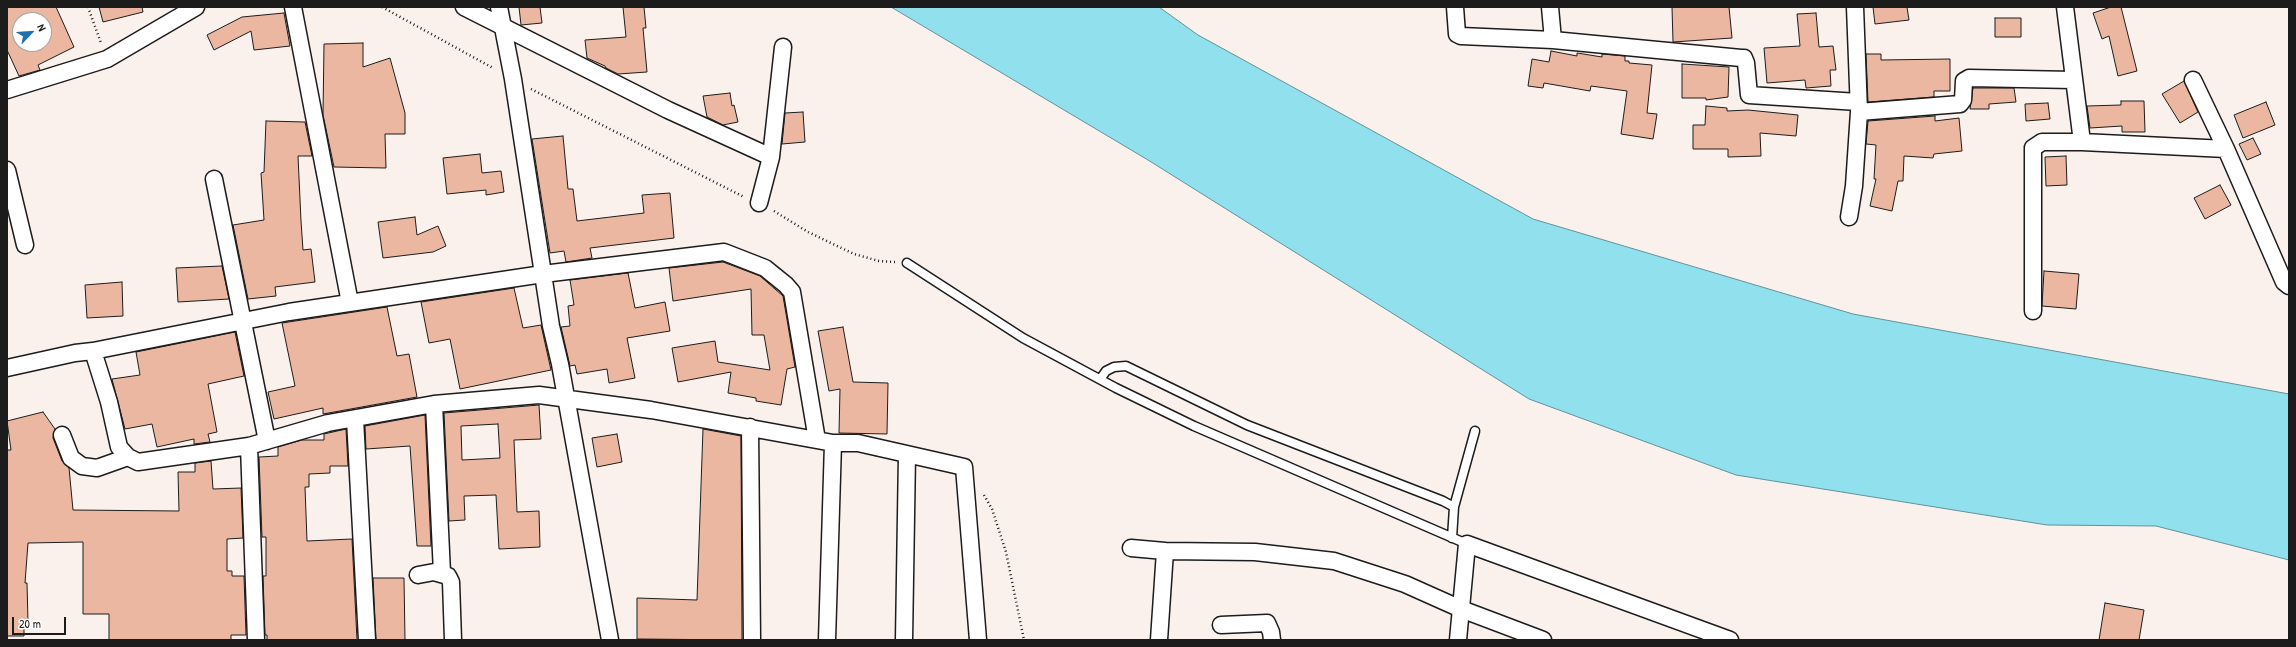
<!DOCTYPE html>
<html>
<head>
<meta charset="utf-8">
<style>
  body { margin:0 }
  #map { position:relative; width:2296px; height:647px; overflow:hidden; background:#fbf1ec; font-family:"Patrick Hand",sans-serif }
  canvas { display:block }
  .frame { position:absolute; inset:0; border:8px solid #1c1c1c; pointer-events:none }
  .north { position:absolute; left:12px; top:12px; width:40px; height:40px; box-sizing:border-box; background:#fff; border:1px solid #a4a4a4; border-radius:50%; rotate:65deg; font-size:11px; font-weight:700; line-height:16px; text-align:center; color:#1c1c1c }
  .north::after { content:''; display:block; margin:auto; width:14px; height:18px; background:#1f6fb2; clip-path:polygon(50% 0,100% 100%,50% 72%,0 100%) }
  .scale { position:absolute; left:12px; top:617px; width:54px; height:18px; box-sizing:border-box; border:2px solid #1c1c1c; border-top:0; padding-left:5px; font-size:12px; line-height:14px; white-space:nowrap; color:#1c1c1c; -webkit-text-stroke:3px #fff; paint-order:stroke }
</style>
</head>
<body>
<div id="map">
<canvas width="2296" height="647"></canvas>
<div class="frame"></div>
<div class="north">N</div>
<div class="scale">20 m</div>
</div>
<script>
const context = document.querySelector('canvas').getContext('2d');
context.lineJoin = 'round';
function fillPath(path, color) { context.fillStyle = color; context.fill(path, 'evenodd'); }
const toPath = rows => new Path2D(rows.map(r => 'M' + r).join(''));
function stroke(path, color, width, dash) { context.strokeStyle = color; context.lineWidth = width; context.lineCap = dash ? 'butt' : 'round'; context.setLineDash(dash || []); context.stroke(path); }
const water = toPath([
  [891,7,1159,7,1198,35,1533,219,1853,314,2289,394,2289,560,2156,526,2047,525,1736,475,1529,399,1148,160,891,7]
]);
fillPath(water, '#90e0ed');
stroke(water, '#629299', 1);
const building = toPath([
  [7,7,56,7,74,47,38,65,40,70,19,76,7,50,7,7],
  [20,20,44,20,44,44,20,44,20,20],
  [99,7,142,7,143,12,103,22,99,7],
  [519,7,540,7,542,23,521,25,519,7],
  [623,7,644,7,646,28,643,28,647,72,618,74,606,68,605,66,587,58,585,40,626,37,623,7],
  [1672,7,1729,7,1732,38,1673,42,1672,7],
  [1873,7,1907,7,1909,20,1875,24,1873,7],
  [2111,7,2121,7,2137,71,2118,76,2109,36,2102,39,2093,13,2111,7],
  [284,13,290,46,254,50,251,31,214,50,207,35,242,17,284,13],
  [1816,13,1819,47,1833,46,1836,70,1830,70,1831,86,1806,88,1805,80,1767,83,1764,48,1800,46,1797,14,1816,13],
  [1995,18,2021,18,2021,37,1995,37,1995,18],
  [363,43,363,67,390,58,405,113,405,134,385,134,386,168,334,167,323,115,324,44,363,43],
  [1551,51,1577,56,1577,53,1602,57,1602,54,1625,56,1625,61,1629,61,1629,63,1652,65,1647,113,1657,114,1653,139,1621,134,1627,91,1591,86,1590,91,1544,83,1543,88,1528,86,1532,59,1549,62,1551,51],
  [1866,54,1881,54,1881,60,1950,59,1950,91,1934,91,1934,97,1868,102,1866,54],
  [1682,64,1729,67,1728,97,1706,100,1706,98,1682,98,1682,64],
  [2184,81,2198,112,2180,123,2162,94,2184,81],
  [1973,88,2014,88,2016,102,1989,104,1989,109,1970,109,1973,88],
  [730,93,732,106,734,105,738,122,723,125,707,117,703,96,730,93],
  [2121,101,2144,101,2145,132,2122,132,2122,126,2090,128,2087,106,2121,105,2121,101],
  [2266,102,2275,125,2243,138,2234,115,2266,102],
  [2048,103,2050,119,2026,121,2025,104,2048,103],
  [1706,106,1727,108,1727,111,1748,110,1798,115,1796,136,1760,133,1761,156,1728,157,1728,149,1693,149,1693,125,1705,125,1706,106],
  [803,112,805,142,782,144,785,113,803,112],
  [1935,116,1935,121,1959,118,1962,151,1934,154,1933,158,1904,156,1903,181,1898,181,1892,211,1870,206,1876,179,1874,179,1876,145,1866,144,1868,121,1935,116],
  [266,121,305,122,312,156,298,156,301,221,303,250,311,249,315,282,275,287,276,296,248,299,233,225,264,220,261,173,264,172,266,121],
  [563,136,568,189,573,189,577,221,644,213,642,195,670,193,674,238,590,248,592,258,566,262,564,251,550,253,532,139,563,136],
  [2253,138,2261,154,2247,160,2239,144,2253,138],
  [480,154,482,173,501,171,504,192,486,195,486,190,447,194,443,158,480,154],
  [2066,156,2067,185,2046,186,2045,157,2066,156],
  [2220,185,2231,205,2205,219,2194,198,2220,185],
  [415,217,417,235,438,226,446,246,433,252,383,258,378,222,415,217],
  [723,262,760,276,783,296,795,367,787,369,781,405,756,401,756,398,728,393,731,372,678,382,672,348,715,341,718,362,770,370,764,335,752,335,751,289,673,301,669,268,723,262],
  [222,266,229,299,178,302,176,268,222,266],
  [2044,271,2079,274,2076,309,2042,306,2044,271],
  [628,273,635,308,665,302,670,331,627,338,635,378,609,383,607,369,577,374,575,365,570,366,561,327,570,326,568,306,574,305,570,280,628,273],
  [122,282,123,316,87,318,85,285,122,282],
  [514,288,523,328,541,325,551,370,460,389,450,339,429,343,421,302,514,288],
  [387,307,397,356,409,354,417,397,323,414,323,408,274,419,268,392,295,386,282,323,387,307],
  [843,327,853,382,888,383,887,434,839,433,840,389,829,391,818,331,843,327],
  [235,332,244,376,208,384,217,432,208,434,210,442,194,444,194,439,157,447,152,424,125,429,112,379,140,375,136,352,235,332],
  [539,405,541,439,514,440,517,512,539,511,540,547,499,549,496,495,464,496,465,520,449,521,444,413,539,405],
  [498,424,500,458,462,460,461,426,498,424],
  [43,412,55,429,53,438,62,461,69,468,73,510,179,511,178,472,195,472,195,463,211,461,213,489,241,488,243,538,227,539,227,571,232,571,232,576,244,576,246,635,231,635,231,640,109,640,109,614,83,614,83,542,28,543,25,583,27,583,28,622,24,622,24,636,7,636,7,450,11,450,7,421,43,412],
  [425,415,431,546,417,546,410,446,366,449,365,426,425,415],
  [346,429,348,466,330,466,330,473,309,474,309,487,305,487,307,541,352,539,357,640,267,640,267,635,265,635,263,576,266,576,266,537,262,537,259,457,278,456,278,447,302,440,324,440,324,434,346,429],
  [703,429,741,436,742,640,637,639,637,598,697,600,703,429],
  [617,434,622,462,597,467,592,438,617,434],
  [373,578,404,578,405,640,376,640,373,578],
  [2105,603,2144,610,2139,640,2099,640,2105,603]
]);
fillPath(building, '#ecb7a0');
stroke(building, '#1c1c1c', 1);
const lane = toPath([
  [907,263,1023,338,1116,388,1194,426,1467,544],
  [1101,378,1106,371,1114,367,1126,366,1247,425,1443,501,1454,507,1452,538],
  [1454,507,1475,431]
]);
const street = toPath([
  [293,7,350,303],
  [464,7,668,110,771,157,759,203],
  [499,7,513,79,551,326,560,364,610,640],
  [1455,7,1457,34,1461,36,1553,40,1741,58,1744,58,1746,63,1749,95,1858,102],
  [1550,7,1553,40],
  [2065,7,2082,142,2226,149,2284,282,2289,286],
  [2193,80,2226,149],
  [7,90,107,59,196,7],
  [1859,112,1960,104,1963,100,1964,81,1969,78,2073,80],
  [771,157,783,47],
  [7,170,25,245],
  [214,179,267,441],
  [1849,217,1854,186,1859,112,1855,7],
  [2033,311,2033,148,2042,142,2082,142],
  [93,351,289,312,543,274,724,252,765,268,786,285,792,292,817,440],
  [7,368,75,353,93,351,109,402,119,447,128,457,138,462,249,446,328,423,434,404,539,395,651,410,833,443,858,443,964,467,978,640],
  [434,404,442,573],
  [355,419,367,640],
  [750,427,752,640],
  [62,435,71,458,82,466,97,468,128,457],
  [249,446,256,640],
  [1131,548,1165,551,1159,640],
  [1165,551,1255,552,1334,561,1405,584,1461,609,1543,640],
  [418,575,434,572,448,576,451,582,453,640],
  [1221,625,1267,623,1271,632,1272,640],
  [827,640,833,443],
  [904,640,907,454],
  [1458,640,1467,544,1730,640]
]);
stroke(lane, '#1c1c1c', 11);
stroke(street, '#1c1c1c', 19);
stroke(toPath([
  [88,7,101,43],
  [382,7,493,68],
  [531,89,744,197],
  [774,211,808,232,854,254,879,261,895,262],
  [984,495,992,509,1006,552,1024,640]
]), '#1c1c1c', 2.5, [1, 3]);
stroke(lane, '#fff', 8);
stroke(street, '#fff', 16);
</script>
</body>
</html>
